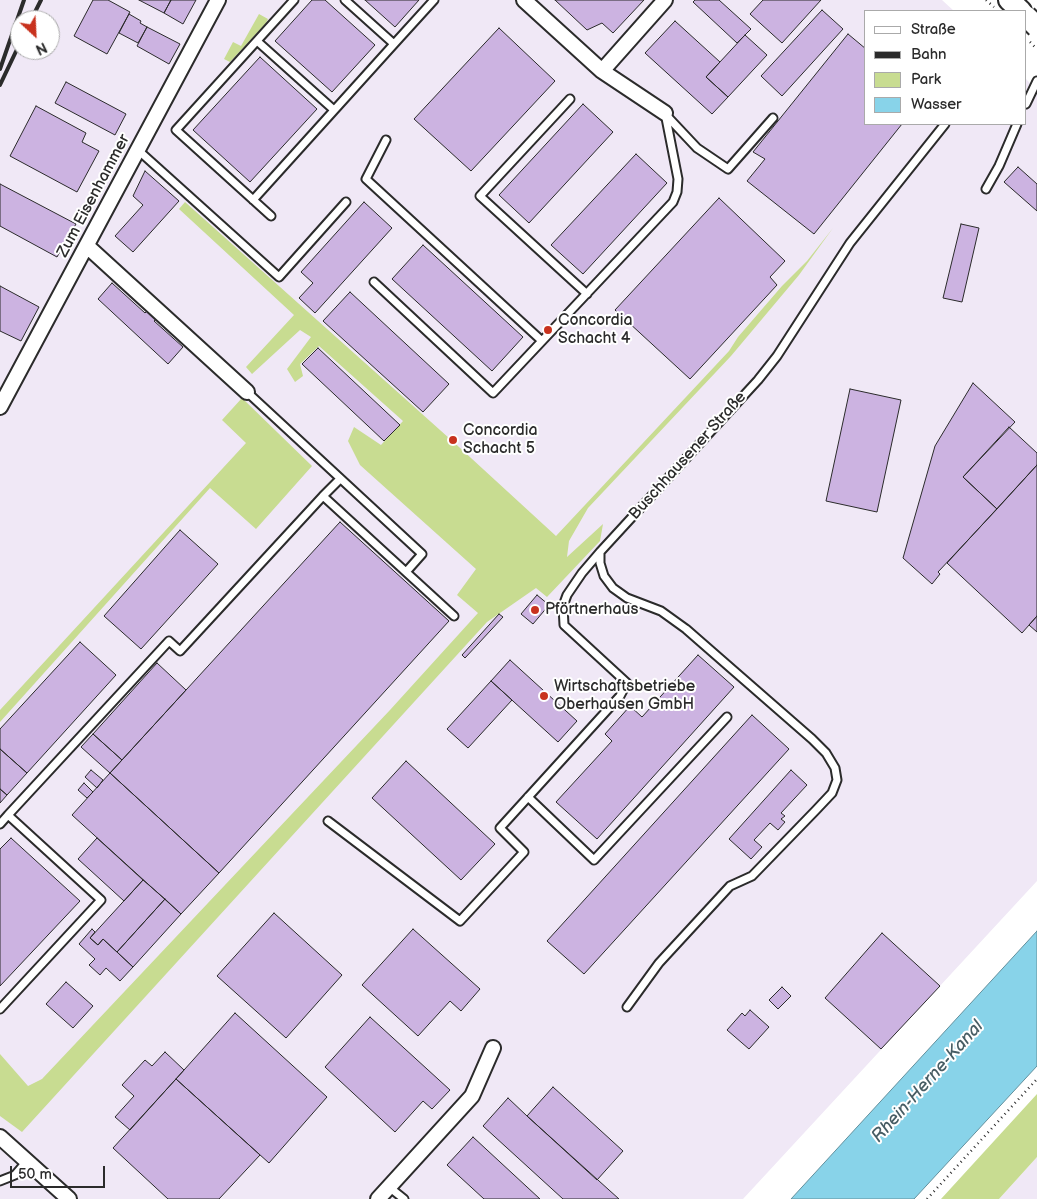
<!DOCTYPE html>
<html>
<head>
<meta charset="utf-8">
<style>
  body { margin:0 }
  #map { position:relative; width:1037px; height:1199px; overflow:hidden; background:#fff; font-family:"Balsamiq Sans",sans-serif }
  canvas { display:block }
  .legend { position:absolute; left:864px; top:10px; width:162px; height:115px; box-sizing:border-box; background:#fff; border:1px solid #aaa; margin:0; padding:6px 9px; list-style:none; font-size:15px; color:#2b2b2b }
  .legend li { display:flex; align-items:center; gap:10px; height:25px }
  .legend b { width:25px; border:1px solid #aaa }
  .north { position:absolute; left:10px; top:10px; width:50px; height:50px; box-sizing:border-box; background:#fff; border:1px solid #aaa; border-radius:50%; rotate:155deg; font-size:14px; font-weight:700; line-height:20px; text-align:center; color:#2b2b2b }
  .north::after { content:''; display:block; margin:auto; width:18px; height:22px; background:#c8321e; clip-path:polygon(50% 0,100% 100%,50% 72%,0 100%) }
  .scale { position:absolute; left:10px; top:1166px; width:95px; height:22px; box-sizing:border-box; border:2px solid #2b2b2b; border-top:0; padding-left:6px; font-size:15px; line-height:18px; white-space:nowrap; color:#2b2b2b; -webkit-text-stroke:4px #fff; paint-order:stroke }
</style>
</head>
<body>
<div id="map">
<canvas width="1037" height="1199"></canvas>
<ul class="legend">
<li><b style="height:6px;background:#fff"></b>Straße</li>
<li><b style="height:6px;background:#2b2b2b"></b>Bahn</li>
<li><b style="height:14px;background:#c8dc91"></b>Park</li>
<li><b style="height:14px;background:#88d3e9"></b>Wasser</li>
</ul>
<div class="north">N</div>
<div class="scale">50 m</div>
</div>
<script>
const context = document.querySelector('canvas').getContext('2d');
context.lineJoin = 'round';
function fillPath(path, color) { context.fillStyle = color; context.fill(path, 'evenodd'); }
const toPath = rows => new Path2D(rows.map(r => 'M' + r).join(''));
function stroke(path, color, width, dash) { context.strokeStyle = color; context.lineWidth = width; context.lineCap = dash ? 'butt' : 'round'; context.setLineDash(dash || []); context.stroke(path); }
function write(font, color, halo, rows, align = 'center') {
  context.font = font + ' "Balsamiq Sans",sans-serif'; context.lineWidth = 4; context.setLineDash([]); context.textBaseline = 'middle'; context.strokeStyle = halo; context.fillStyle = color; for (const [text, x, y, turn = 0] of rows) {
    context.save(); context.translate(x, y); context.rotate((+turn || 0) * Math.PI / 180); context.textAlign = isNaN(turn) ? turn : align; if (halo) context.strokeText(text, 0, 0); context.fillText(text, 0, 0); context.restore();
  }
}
fillPath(toPath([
  [0,0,942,0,954,11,866,11,866,124,1026,124,1026,79,1037,90,1037,881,743,1199,0,1199],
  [20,20,50,20,50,50,20,50],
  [1037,1157,1037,1199,999,1199]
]), '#f0e8f6');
fillPath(toPath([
  [259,14,268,19,266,23,230,62,224,59,233,42,241,46],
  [185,202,459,447,556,536,729,351,738,337,782,286,807,261,833,228,799,275,731,356,588,508,569,541,567,557,603,524,600,541,547,597,536,588,487,622,22,1132,0,1116,0,1054,28,1086,42,1079,390,710,478,613,457,595,476,569,360,465,348,441,354,427,381,445,403,421,319,346,300,364,303,376,295,382,287,369,311,337,300,330,252,374,246,367,294,315,179,209],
  [242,398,312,466,256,529,210,488,0,722,0,710,246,443,222,420],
  [1037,1094,1037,1157,999,1199,941,1199]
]), '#c8dc91');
const water = toPath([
  [1037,931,1037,1066,914,1199,791,1199,1037,931]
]);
fillPath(water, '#88d3e9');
stroke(water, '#63909d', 1);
const building = toPath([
  [93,0,108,0,130,12,107,54,74,36,93,0],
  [139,0,171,0,164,13,139,0],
  [171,0,196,0,183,24,164,13,171,0],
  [312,0,325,0,375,45,332,92,275,41,312,0],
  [365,0,419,0,395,27,365,0],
  [555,0,644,0,613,33,602,23,587,30,555,0],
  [695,0,719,0,751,29,737,43,693,2,695,0],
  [763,0,821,0,782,43,750,14,763,0],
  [822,10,843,29,782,96,761,76,822,10],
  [129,14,141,21,140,23,147,27,138,43,119,33,129,14],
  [675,21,720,62,706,77,728,97,712,114,645,53,675,21],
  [147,27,180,44,169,64,137,46,147,27],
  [499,28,555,81,471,171,414,119,499,28],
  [848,34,866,49,866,124,902,124,814,234,747,181,765,159,753,152,848,34],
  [745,35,767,55,728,97,706,77,745,35],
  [260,57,317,109,250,182,193,130,260,57],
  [66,82,126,114,115,135,55,103,66,82],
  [583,104,613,132,529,223,499,195,583,104],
  [36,106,86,133,82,142,99,151,77,192,10,156,36,106],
  [636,154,667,183,583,274,551,245,636,154],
  [1018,167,1037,184,1037,211,1004,182,1018,167],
  [145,171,179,201,133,252,115,236,143,205,133,196,145,171],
  [0,184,76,224,57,257,0,226,0,184],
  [719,198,785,261,770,277,777,285,690,379,615,310,719,198],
  [364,202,392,228,315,313,299,298,313,283,301,272,364,202],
  [961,224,979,228,962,302,943,298,961,224],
  [423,245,523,337,492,371,392,279,423,245],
  [112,283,145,313,150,308,159,317,154,321,183,347,168,364,98,299,112,283],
  [0,286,39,307,21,341,0,331,0,286],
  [350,292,449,384,423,412,323,321,350,292],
  [318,348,400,425,384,441,302,364,318,348],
  [973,383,1015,422,963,477,997,509,938,572,940,574,932,584,903,558,935,446,973,383],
  [850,389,901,400,877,512,826,501,850,389],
  [1009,427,1037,453,1037,465,997,509,963,477,1009,427],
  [1037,465,1037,616,1022,633,947,563,1037,465],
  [340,522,449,621,219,873,110,773,340,522],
  [180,530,218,564,141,649,104,616,180,530],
  [537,595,549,605,533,624,521,614,537,595],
  [499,614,503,617,465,658,462,655,499,614],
  [1037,616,1037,632,1029,625,1037,616],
  [80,642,116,675,27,773,0,749,0,729,80,642],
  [698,655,734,687,597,839,556,802,612,741,605,734,630,706,642,717,698,655],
  [510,660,577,721,558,742,491,681,510,660],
  [157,663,186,690,122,760,93,734,157,663],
  [491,681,512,700,468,748,447,729,491,681],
  [752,715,789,749,584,974,547,941,752,715],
  [93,734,122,760,110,773,81,747,93,734],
  [0,749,27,773,7,795,0,789,0,749],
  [406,761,495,844,461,880,372,798,406,761],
  [91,770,103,780,97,788,85,777,91,770],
  [791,770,807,785,781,813,785,816,781,819,785,822,778,830,770,823,754,840,762,847,751,859,729,839,791,770],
  [110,773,219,873,181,914,72,815,110,773],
  [84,783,93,792,87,798,78,790,84,783],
  [0,789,7,795,0,803,0,789],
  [11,838,80,901,0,986,0,849,11,838],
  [97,838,143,880,124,901,78,859,97,838],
  [143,880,165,899,117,952,103,939,98,945,90,938,143,880],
  [165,899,181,914,133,967,117,952,165,899],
  [274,913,342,975,286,1038,217,976,274,913],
  [92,929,95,932,90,938,98,945,103,939,133,967,120,981,106,968,100,975,89,965,95,959,79,944,92,929],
  [413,929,480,989,461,1011,450,1001,418,1036,362,985,413,929],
  [882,933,940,986,881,1049,825,998,882,933],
  [66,982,93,1006,73,1028,46,1004,66,982],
  [782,987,791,996,778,1009,769,1000,782,987],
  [750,1010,769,1027,749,1049,727,1030,742,1013,745,1016,750,1010],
  [235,1013,327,1097,269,1163,176,1079,235,1013],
  [370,1017,450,1090,432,1109,423,1101,395,1132,325,1067,370,1017],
  [165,1052,184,1070,130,1130,115,1117,134,1096,122,1085,145,1060,152,1066,165,1052],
  [176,1079,260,1155,219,1199,168,1199,113,1148,176,1079],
  [553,1087,623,1151,597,1180,527,1116,553,1087],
  [508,1098,527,1116,619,1199,563,1199,483,1126,508,1098],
  [473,1137,540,1199,484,1199,447,1165,473,1137]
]);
fillPath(building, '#ccb3e1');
stroke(building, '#2b2b2b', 1);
const service = toPath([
  [345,0,394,44,434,0],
  [257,41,334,110],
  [570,99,480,196,587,294],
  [1026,104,1037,81],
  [665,114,697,148,728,169,773,118],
  [386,140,366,179,542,341],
  [138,150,279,277,346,202],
  [986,189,999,166,1017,124],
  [253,200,394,44],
  [271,216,176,130,294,0],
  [374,282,493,393,673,202,677,192,678,179,665,113],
  [247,392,422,554,406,572],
  [340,479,323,496,454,616],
  [528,797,594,860,727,717],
  [328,821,460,921,524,852,500,828,620,696,627,683,564,625,563,606,567,595,582,573,600,552],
  [0,824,8,815],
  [627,1007,659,963,730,886,752,876,816,810,832,793,837,780,835,768,826,753,812,739,686,629,661,611,627,598,613,588,604,576,600,563,600,552,758,380,777,356,850,243,945,124],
  [0,1009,101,900,8,815,169,641,180,651,323,496],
  [0,1181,15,1175,27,1161],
  [389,1187,404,1199]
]);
const minor = toPath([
  [524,0,602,71,665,0],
  [602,71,665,113],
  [87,246,247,392],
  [0,407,218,0],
  [0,1137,69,1199],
  [378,1199,472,1096,493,1048]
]);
const secondary = toPath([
  [1009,0,1021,11]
]);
stroke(service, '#2b2b2b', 11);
stroke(minor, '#2b2b2b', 18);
stroke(secondary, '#2b2b2b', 24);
stroke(toPath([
  [986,0,994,7],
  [1030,42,1037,49],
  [927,1199,1037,1079]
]), '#2b2b2b', 2.5, [1, 4]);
stroke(service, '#fff', 7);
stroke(minor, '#fff', 14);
stroke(secondary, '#fff', 20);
stroke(toPath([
  [31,20,41,0],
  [0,69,24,0],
  [0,85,20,43]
]), '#2b2b2b', 4);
const secondaryBridge = toPath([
  [1026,16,1037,27]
]);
stroke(secondaryBridge, '#2b2b2b', 24, []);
stroke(secondaryBridge, '#fff', 20);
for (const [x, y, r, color] of [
  [548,330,5,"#c8321e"],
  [453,440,5,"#c8321e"],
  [535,610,5,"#c8321e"],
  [544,696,5,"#c8321e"]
]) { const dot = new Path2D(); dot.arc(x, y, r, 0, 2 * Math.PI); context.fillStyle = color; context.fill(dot); stroke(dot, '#fff', 2); }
write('16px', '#2b2b2b', '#fff', [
  ["Zum Eisenhammer",94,196,-62],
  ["Buschhausener Straße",688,456,-48]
]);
write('16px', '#2b2b2b', '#fff', [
  ["Concordia",558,321],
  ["Schacht 4",558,339],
  ["Concordia",463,431],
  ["Schacht 5",463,449],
  ["Pförtnerhaus",545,610],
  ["Wirtschaftsbetriebe",554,687],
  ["Oberhausen GmbH",554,705]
], 'left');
write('italic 18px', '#475d64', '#fff', [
  ["Rhein-Herne-Kanal",928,1082,-48]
]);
</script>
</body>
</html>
